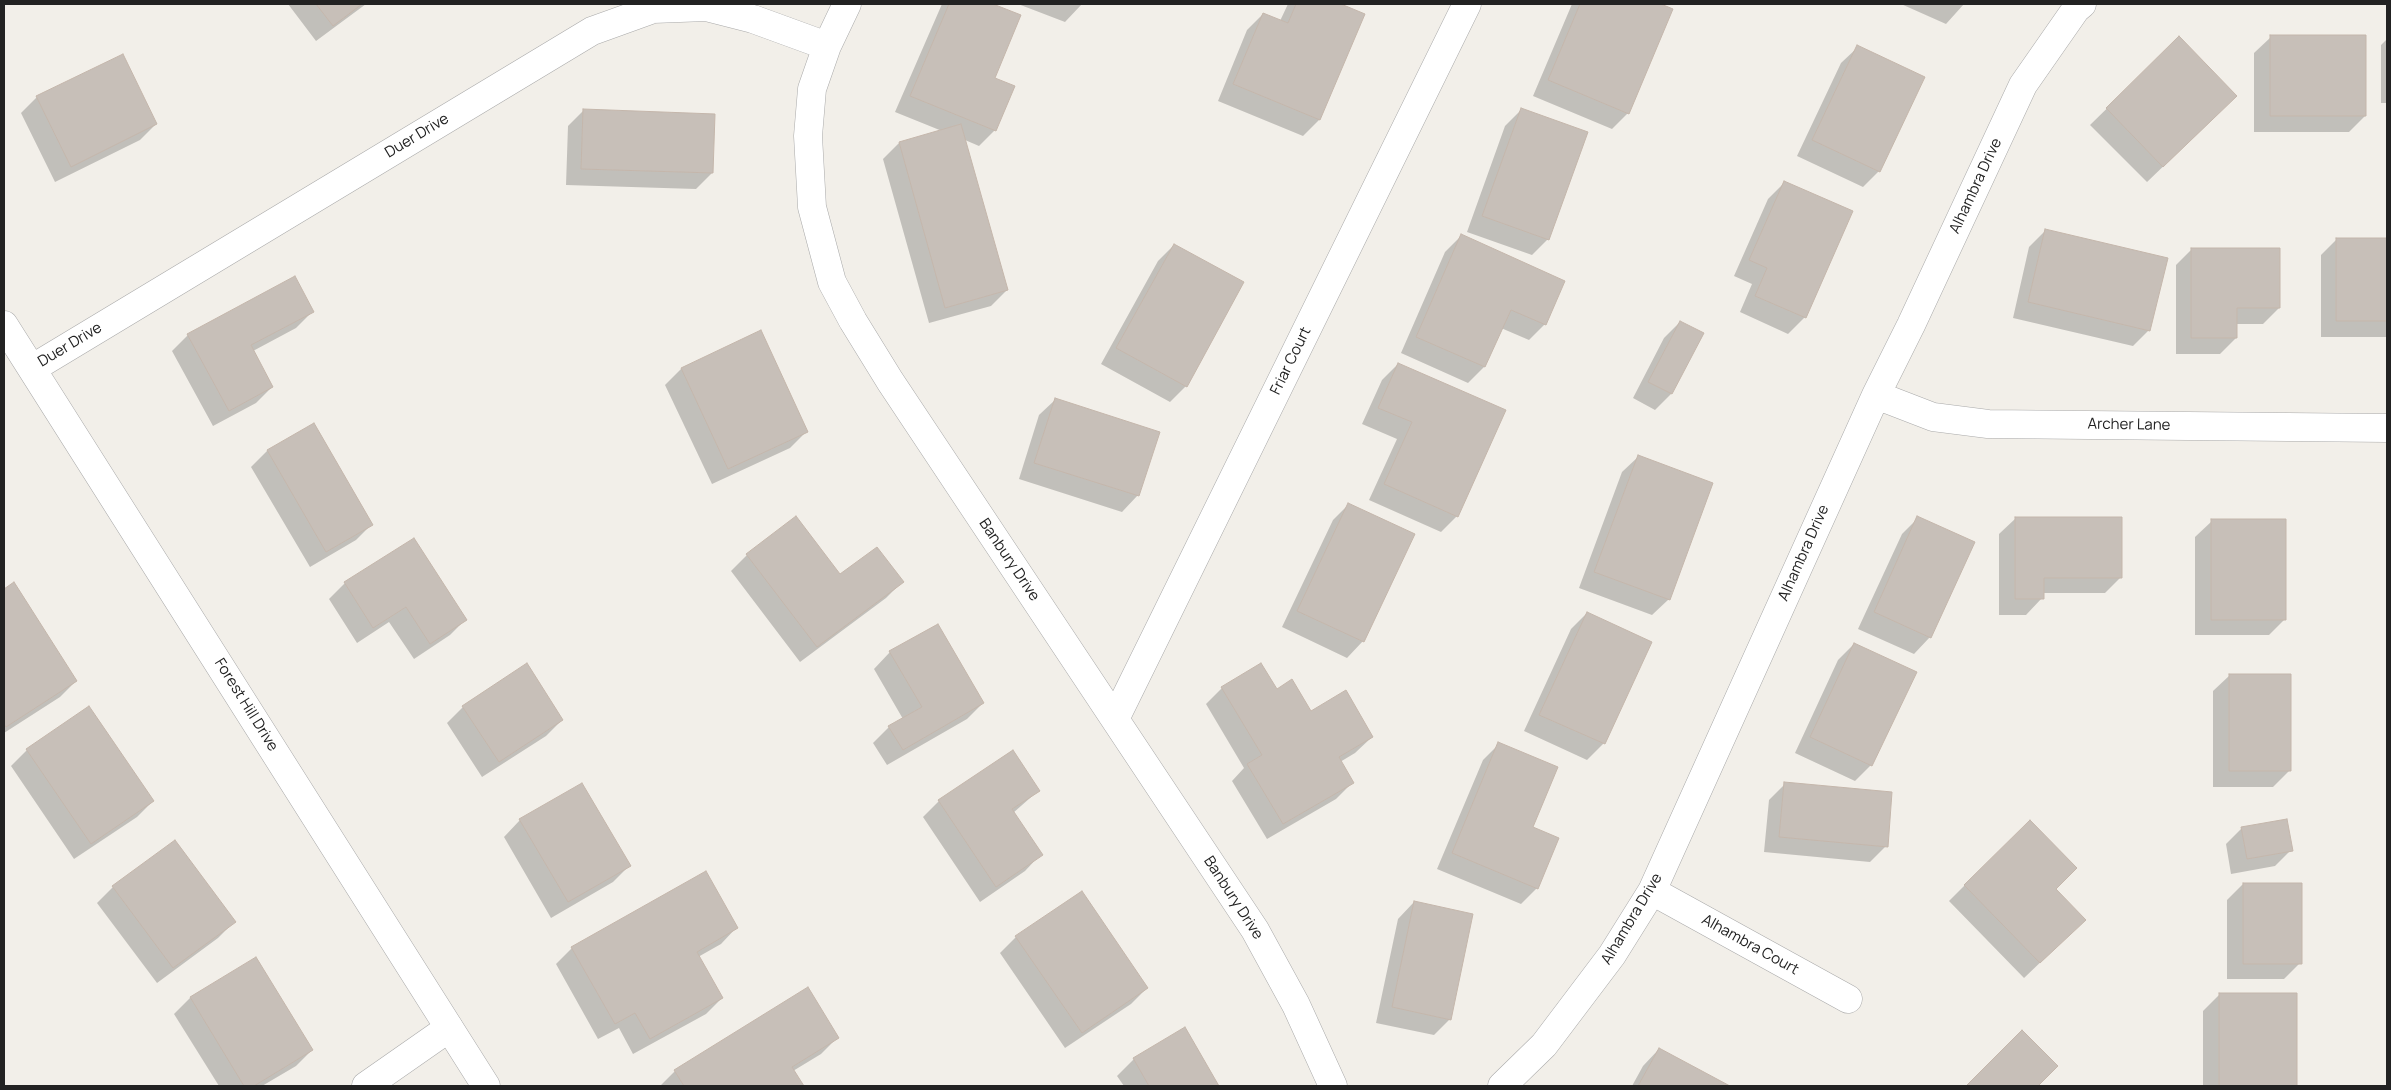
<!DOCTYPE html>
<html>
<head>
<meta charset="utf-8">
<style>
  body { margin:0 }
  #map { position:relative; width:2391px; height:1090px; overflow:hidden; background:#f2efe9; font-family:Manrope,sans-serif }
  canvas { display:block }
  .frame { position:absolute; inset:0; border:5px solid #222; pointer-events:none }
</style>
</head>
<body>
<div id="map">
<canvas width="2391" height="1090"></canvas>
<div class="frame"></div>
</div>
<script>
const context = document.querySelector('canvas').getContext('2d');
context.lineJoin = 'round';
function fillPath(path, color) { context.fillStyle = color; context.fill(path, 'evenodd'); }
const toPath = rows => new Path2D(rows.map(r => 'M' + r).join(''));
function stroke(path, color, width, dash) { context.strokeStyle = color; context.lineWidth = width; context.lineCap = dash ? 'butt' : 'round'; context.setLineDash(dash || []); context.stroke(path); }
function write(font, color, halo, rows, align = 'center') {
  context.font = font + ' Manrope,sans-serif'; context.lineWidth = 4; context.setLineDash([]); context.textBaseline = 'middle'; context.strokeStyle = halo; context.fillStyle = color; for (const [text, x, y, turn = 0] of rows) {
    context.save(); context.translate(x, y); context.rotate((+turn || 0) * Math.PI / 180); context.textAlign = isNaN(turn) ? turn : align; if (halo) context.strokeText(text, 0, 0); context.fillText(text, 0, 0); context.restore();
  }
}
fillPath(toPath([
  [288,4,366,4,316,41],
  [942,4,990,4,1019,16,993,78,995,130,979,146,965,140,1007,290,991,306,929,323,883,159,899,143,942,131,895,112],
  [1018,4,1082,4,1065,22],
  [1288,4,1338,4,1364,15,1319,120,1303,136,1218,101,1247,30,1263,14,1280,21],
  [1572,4,1658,4,1671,9,1628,113,1612,129,1533,96],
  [1901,4,1964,4,1946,24],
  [2271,37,2365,116,2349,132,2254,132,2254,53],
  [2179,38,2220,112,2147,182,2090,125],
  [2387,39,2387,103,2381,103,2381,45],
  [1858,47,1879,171,1863,187,1797,156,1841,63],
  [37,97,156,124,140,140,55,182,21,113],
  [584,110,712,173,696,189,566,185,568,126],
  [1521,110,1548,239,1532,255,1467,232,1505,126],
  [1784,183,1851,212,1805,317,1788,334,1740,312,1752,284,1734,276,1768,199],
  [2045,231,2149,330,2133,346,2013,318,2029,247],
  [1461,236,1545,324,1529,340,1501,328,1484,367,1468,383,1401,353,1445,252],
  [2337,239,2387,239,2387,337,2321,337,2321,255],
  [1174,245,1186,386,1170,402,1101,364,1158,261],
  [2192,249,2279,308,2263,324,2236,324,2236,338,2220,354,2176,354,2176,265],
  [312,312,296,328,253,351,272,387,256,403,213,426,172,351,188,335],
  [1680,322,1703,334,1671,394,1655,410,1633,398,1664,338],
  [761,332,807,431,790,448,712,484,665,385,681,369],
  [1398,364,1457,516,1441,532,1369,500,1397,439,1362,424,1382,380],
  [1056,399,1138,495,1122,512,1019,479,1039,415],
  [313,425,372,524,356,540,310,567,251,467,267,451],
  [1639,456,1669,599,1652,615,1579,588,1622,472],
  [1349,504,1363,641,1347,658,1282,627,1333,520],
  [1918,518,1930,637,1914,654,1858,629,1902,534],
  [2016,518,2121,577,2105,593,2042,593,2042,598,2026,615,1999,615,1999,534],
  [2212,521,2285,619,2269,635,2195,635,2195,537],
  [747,555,840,576,902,582,886,598,800,662,731,571],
  [345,583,466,619,450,635,414,659,389,622,357,643,329,599],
  [14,584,76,681,60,697,4,733,4,590],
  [1587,613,1651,642,1603,744,1587,760,1524,731,1571,629],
  [937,625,983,703,967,719,887,765,873,743,889,727,903,719,874,669,890,652],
  [1854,644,1871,765,1855,781,1795,753,1838,660],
  [2230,675,2290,770,2273,787,2213,787,2213,691],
  [1222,688,1276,690,1311,712,1372,737,1355,753,1340,762,1352,783,1336,799,1267,839,1232,781,1244,768,1206,704],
  [463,707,562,720,546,736,482,777,447,723],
  [1499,744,1532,827,1537,888,1521,904,1437,869,1483,760],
  [27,750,153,801,137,817,74,859,11,766],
  [1012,751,1038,791,1013,813,1041,854,1025,871,980,902,923,817,939,801],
  [1785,784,1886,846,1870,862,1764,852,1769,800],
  [581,785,629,866,613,882,551,918,504,837,520,820],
  [2242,828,2291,850,2275,866,2231,874,2226,844],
  [2243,884,2300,963,2284,979,2227,979,2227,900],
  [1965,885,2068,936,2024,978,1949,901],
  [113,887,234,922,218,938,157,983,97,903],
  [1081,892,1147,988,1131,1004,1065,1048,1000,953,1016,937],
  [1414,902,1450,1019,1434,1035,1376,1023,1398,919],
  [737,927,721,944,698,957,722,998,706,1014,633,1054,619,1028,598,1039,556,964,572,948],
  [256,959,312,1050,296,1066,262,1086,219,1086,174,1014,190,998],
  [2219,995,2296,995,2296,1086,2203,1086,2203,1011],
  [1185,1029,1218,1086,1124,1086,1117,1076,1134,1059],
  [2022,1032,2057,1066,2036,1086,1968,1086],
  [837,1038,821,1054,793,1071,803,1086,660,1086,675,1071],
  [1659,1049,1728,1086,1632,1086,1643,1066]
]), '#0003');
const building = toPath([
  [316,4,362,4,333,26,316,4],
  [949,4,993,4,1021,15,995,78,1015,86,996,131,910,96,949,4],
  [1296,4,1341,4,1365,14,1320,120,1233,84,1263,13,1288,23,1296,4],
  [1580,4,1661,4,1673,9,1629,114,1548,80,1580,4],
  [2270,35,2366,35,2366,116,2270,116,2270,35],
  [2179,36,2237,96,2163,167,2106,108,2179,36],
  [1857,45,1925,77,1880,172,1812,140,1857,45],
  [123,54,157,124,71,167,36,96,123,54],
  [1521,108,1588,132,1549,240,1482,216,1521,108],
  [583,109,715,114,713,173,581,169,583,109],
  [961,124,1008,290,945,308,899,142,961,124],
  [1784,181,1853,211,1806,318,1755,296,1767,268,1749,260,1784,181],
  [2045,229,2168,258,2150,331,2028,302,2045,229],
  [1461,234,1565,281,1546,325,1511,310,1485,367,1416,337,1461,234],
  [2336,238,2387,238,2387,321,2336,321,2336,238],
  [1174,244,1244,282,1187,387,1116,348,1174,244],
  [2191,248,2280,248,2280,308,2237,308,2237,338,2191,338,2191,248],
  [295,276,314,312,251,345,273,387,229,411,187,334,295,276],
  [1680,321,1704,333,1672,394,1648,382,1680,321],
  [761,330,808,432,728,469,681,368,761,330],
  [1398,363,1506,410,1458,517,1384,484,1412,422,1378,408,1398,363],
  [1055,398,1160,432,1139,496,1034,463,1055,398],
  [314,423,373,525,326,552,267,450,314,423],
  [1638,455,1713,483,1670,600,1594,572,1638,455],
  [1348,503,1415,534,1364,642,1297,611,1348,503],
  [796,516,840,574,877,547,904,582,817,647,746,554,796,516],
  [1917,516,1975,542,1931,638,1874,612,1917,516],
  [2015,517,2122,517,2122,578,2044,578,2044,599,2015,599,2015,517],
  [2211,519,2286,519,2286,620,2211,620,2211,519],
  [414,538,467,620,430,644,406,607,373,628,344,582,414,538],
  [14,582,77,681,6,727,4,724,4,589,14,582],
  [1587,612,1652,642,1605,744,1539,715,1587,612],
  [938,624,984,703,903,750,888,726,922,707,889,651,938,624],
  [1854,643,1917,672,1872,766,1810,737,1854,643],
  [527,663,563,720,499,762,462,706,527,663],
  [1261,663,1277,689,1292,679,1311,711,1346,690,1373,737,1339,757,1354,783,1283,824,1247,764,1262,755,1221,687,1261,663],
  [2229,674,2291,674,2291,771,2229,771,2229,674],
  [89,706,154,801,91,844,26,749,89,706],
  [1498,742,1558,767,1533,827,1559,838,1538,889,1452,853,1498,742],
  [1013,750,1040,791,1012,809,1043,855,996,887,938,800,1013,750],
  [1784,782,1892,792,1888,847,1779,837,1784,782],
  [582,783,631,866,568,902,519,819,582,783],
  [2287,819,2293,851,2247,859,2241,827,2287,819],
  [2030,820,2077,868,2056,889,2086,920,2040,963,1964,885,2030,820],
  [175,840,236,922,173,968,112,886,175,840],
  [706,871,738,928,697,952,723,998,650,1039,635,1013,615,1024,571,947,706,871],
  [2243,883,2302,883,2302,964,2243,964,2243,883],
  [1082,891,1148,988,1082,1033,1015,936,1082,891],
  [1414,901,1473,914,1451,1020,1392,1007,1414,901],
  [256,957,313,1050,254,1086,244,1086,190,997,256,957],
  [808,987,839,1038,792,1067,804,1086,684,1086,674,1070,808,987],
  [2219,993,2297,993,2297,1086,2219,1086,2219,993],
  [1185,1027,1219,1086,1149,1086,1133,1058,1185,1027],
  [2022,1030,2058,1066,2038,1086,1966,1086,2022,1030],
  [1659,1048,1730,1086,1638,1086,1659,1048]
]);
fillPath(building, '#c7bfb8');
stroke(building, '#c4b6ab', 1);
const minor = toPath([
  [847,4,827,46,812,89,808,136,812,207,832,282,853,321,890,381,1255,930,1296,1005,1333,1086],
  [33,368,592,31,653,9,706,7,753,19,827,46],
  [1876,395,1933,417,1988,424,2387,428],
  [1115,719,1467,4],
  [1652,891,1848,999],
  [366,1086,449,1028],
  [1502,1086,1544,1045,1612,955,1652,891,1876,395,1911,325,2023,85,2076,9,2082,4]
]);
const tertiary = toPath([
  [4,325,486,1086]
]);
stroke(minor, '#a9a9a9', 29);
stroke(tertiary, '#a9a9a9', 29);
stroke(minor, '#fff', 28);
stroke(tertiary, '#fff', 28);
write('15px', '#222', '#fff', [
  ["Duer Drive",417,136,-31],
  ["Alhambra Drive",1976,186,-65],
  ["Duer Drive",70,345,-31],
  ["Friar Court",1291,361,-64],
  ["Archer Lane",2129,425,1],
  ["Alhambra Drive",1804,553,-66],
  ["Banbury Drive",1009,560,56],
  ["Forest Hill Drive",246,705,58],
  ["Banbury Drive",1233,898,57],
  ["Alhambra Drive",1632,919,-59],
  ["Alhambra Court",1750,945,29]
]);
</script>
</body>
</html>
